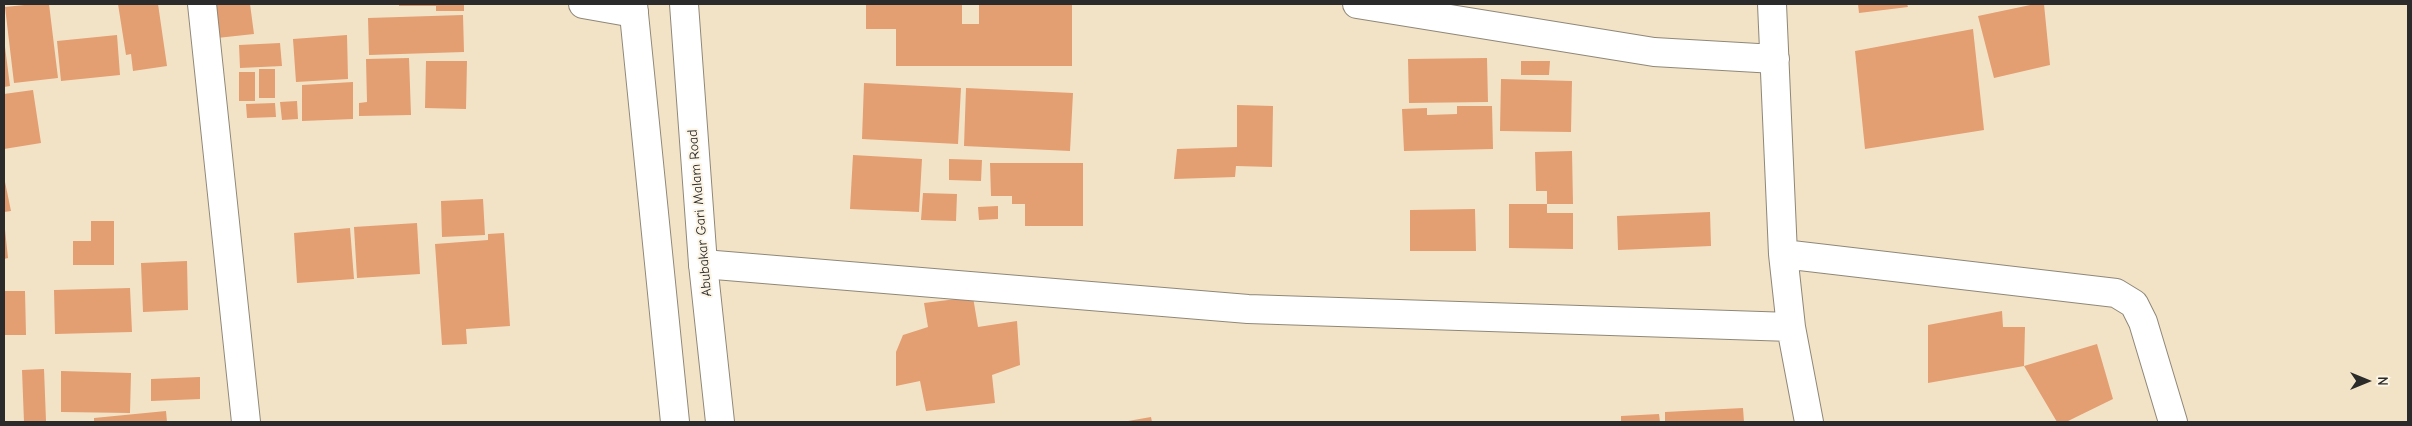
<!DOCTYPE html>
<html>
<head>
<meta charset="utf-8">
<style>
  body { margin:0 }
  #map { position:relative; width:2412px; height:426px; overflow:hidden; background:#f3e3c6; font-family:"Comic Neue",sans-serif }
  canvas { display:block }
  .frame { position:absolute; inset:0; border:5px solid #2b2b2b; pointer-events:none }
  .north { position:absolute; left:2342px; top:356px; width:50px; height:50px; -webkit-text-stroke:4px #fcf5e5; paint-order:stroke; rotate:90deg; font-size:14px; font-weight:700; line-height:20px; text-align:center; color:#2b2b2b }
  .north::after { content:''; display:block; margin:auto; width:18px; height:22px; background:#2b2b2b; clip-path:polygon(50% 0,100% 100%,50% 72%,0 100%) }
</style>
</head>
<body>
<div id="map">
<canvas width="2412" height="426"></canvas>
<div class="frame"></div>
<div class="north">N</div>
</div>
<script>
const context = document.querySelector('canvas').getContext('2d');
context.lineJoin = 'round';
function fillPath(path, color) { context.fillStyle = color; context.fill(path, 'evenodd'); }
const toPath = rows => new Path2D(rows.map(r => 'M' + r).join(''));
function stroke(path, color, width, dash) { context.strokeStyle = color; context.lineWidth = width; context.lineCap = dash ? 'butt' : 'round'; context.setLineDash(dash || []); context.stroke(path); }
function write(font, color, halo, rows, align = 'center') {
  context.font = font + ' "Comic Neue",sans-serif'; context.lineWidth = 4; context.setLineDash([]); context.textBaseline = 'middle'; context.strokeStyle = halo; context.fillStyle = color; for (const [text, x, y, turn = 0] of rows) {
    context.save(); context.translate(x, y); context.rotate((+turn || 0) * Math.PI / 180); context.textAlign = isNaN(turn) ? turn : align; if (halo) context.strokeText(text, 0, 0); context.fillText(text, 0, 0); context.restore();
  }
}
fillPath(toPath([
  [34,4,49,4,58,78,14,83,5,7],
  [118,4,158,4,167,66,133,71,131,54,126,55],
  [211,4,250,4,254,34,217,38],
  [399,4,464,4,464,11,436,11,436,6,399,6],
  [866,4,962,4,962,24,979,24,979,4,1072,4,1072,66,896,66,896,29,866,29],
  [1858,4,1907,4,1908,7,1859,13],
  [2035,4,2044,4,2050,65,1994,78,1978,16],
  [463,15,464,52,369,55,368,18],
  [1973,29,1984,130,1865,149,1855,51],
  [117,35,120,75,61,81,57,41],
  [347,35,348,79,296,82,293,39],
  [4,39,10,86,4,87],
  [280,43,282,66,240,68,239,45],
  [409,58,411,115,359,116,359,103,367,102,366,59],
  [1487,58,1488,102,1409,103,1408,59],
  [426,61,467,61,466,109,425,108],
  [1521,61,1550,61,1549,75,1521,75],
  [259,69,275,69,275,98,259,98],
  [239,72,255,72,255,101,239,101],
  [1501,79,1572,81,1571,132,1500,131],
  [353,82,353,119,302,121,302,85],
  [864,83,961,88,958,144,862,139],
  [966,88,1073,93,1070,151,964,146],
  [33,90,41,143,4,149,4,94],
  [297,101,298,119,282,120,280,102],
  [275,103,276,117,247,118,246,104],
  [1237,105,1273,106,1272,167,1236,166,1235,177,1174,179,1177,149,1237,147],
  [1457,106,1492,106,1493,149,1404,151,1402,109,1427,108,1427,115,1457,114],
  [1572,151,1573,204,1547,204,1547,191,1536,191,1535,152],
  [853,155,922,159,919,212,850,209],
  [949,159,982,160,981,181,949,180],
  [990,163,1083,163,1083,226,1025,226,1025,204,1012,204,1012,196,991,196],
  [4,177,11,211,4,212],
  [923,193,957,194,956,221,921,220],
  [483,199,485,235,442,237,441,201],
  [1509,204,1547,204,1547,213,1573,213,1573,249,1509,248],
  [998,206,998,219,979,220,978,207],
  [1475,209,1476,251,1410,251,1410,210],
  [1710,212,1711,246,1618,250,1617,216],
  [4,220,8,258,4,259],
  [91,221,114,221,114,265,73,265,73,241,91,241],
  [417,223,420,274,357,278,354,227],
  [350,228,354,279,297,283,294,233],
  [504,233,510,326,466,329,467,344,442,345,435,244,488,240,488,234],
  [187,261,188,310,143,312,141,263],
  [130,288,132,332,55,334,54,290],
  [4,291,25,291,26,335,4,335],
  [973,297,978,327,1017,321,1020,365,992,375,995,403,926,411,920,381,896,386,896,352,903,335,928,327,924,303],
  [2002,311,2003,327,2025,327,2024,366,1928,383,1928,325],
  [2097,344,2113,399,2066,422,2057,422,2024,366],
  [44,369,46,421,24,422,22,370],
  [61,371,131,373,130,413,61,412],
  [200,377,200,399,151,401,151,379],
  [1743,408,1744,422,1665,422,1665,412],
  [166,411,167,422,94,422,94,418],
  [1659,414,1660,422,1621,422,1621,416],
  [1151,417,1152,422,1128,422,1128,421]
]), '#e39e72');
const street = toPath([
  [202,4,246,422],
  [583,4,634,13],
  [1357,4,1654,52,1775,59],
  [1772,4,1783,254,1791,327,1809,422],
  [1783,254,2116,293,2134,304,2143,322,2173,422],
  [703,264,1248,309,1791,327]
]);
const secondary = toPath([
  [633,4,675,422],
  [684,4,703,264,720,422]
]);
stroke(street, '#8f8778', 30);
stroke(secondary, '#8f8778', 30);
stroke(street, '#fff', 28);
stroke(secondary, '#fff', 28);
write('14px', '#2b2b2b', '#fcf5e5', [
  ["Abubakar Gari Malam Road",700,213,-95]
]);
</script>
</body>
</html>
